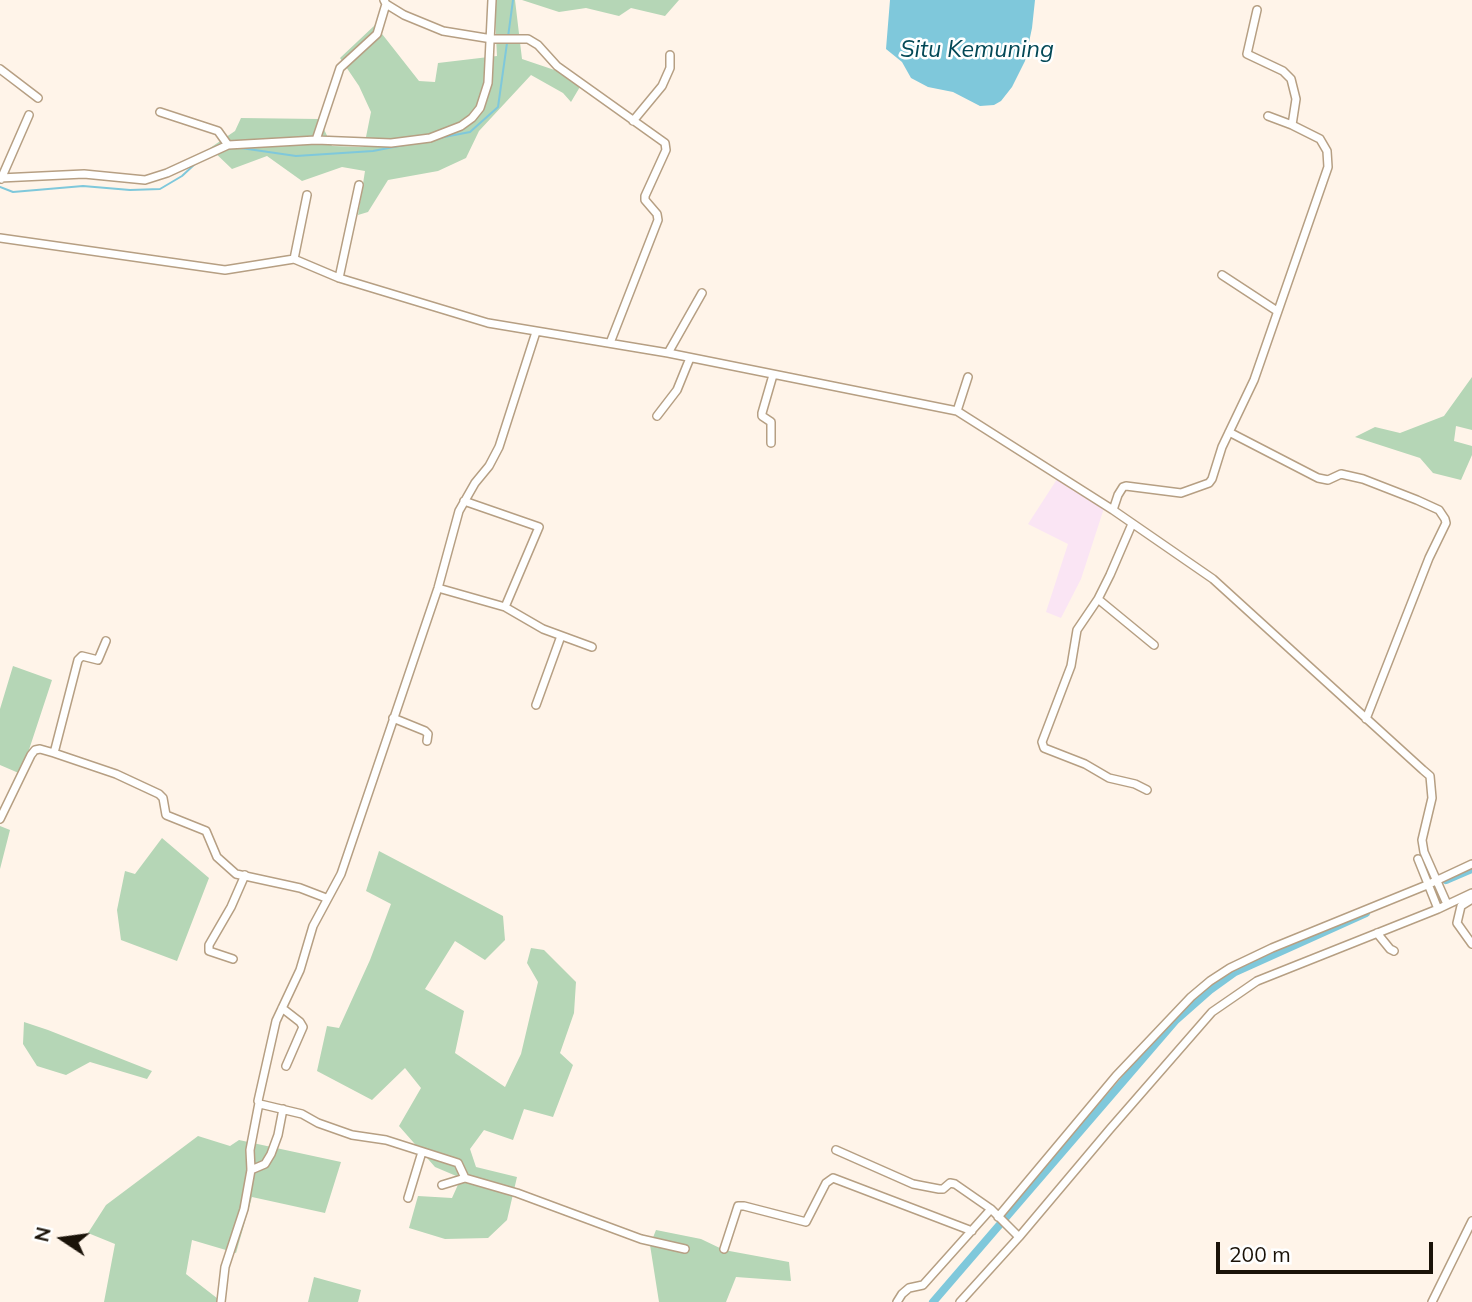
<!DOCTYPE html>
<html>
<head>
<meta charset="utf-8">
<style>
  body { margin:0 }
  #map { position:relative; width:1472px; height:1302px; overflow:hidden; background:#fff4e9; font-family:Mulish,sans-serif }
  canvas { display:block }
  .north { position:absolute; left:28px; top:1204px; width:70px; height:70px; -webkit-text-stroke:5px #fff; paint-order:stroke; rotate:283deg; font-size:19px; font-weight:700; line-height:28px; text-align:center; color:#1a1208 }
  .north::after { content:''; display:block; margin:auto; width:24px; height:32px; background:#1a1208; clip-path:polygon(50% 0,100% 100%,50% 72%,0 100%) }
  .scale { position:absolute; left:1216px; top:1242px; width:217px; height:32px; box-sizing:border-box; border:4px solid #1a1208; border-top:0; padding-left:9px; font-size:21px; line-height:24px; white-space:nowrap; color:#1a1208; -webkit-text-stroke:5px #fff; paint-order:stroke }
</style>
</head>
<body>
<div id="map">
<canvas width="1472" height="1302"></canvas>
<div class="north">N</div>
<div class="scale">200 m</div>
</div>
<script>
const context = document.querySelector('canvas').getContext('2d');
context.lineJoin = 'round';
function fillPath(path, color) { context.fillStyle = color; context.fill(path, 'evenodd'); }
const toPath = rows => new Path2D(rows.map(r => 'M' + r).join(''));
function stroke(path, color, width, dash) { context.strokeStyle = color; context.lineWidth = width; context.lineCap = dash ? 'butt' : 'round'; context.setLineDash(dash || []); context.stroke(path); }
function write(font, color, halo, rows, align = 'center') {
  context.font = font + ' Mulish,sans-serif'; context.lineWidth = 5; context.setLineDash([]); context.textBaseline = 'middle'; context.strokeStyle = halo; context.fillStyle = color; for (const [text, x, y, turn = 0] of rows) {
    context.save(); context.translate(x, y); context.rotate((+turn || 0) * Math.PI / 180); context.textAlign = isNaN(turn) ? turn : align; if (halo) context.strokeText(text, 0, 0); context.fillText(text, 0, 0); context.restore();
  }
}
fillPath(toPath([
  [1061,473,1106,502,1081,579,1061,618,1046,612,1068,544,1028,524]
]), '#fae5f4');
fillPath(toPath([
  [494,0,515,0,522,59,584,80,571,102,563,93,531,75,479,131,466,158,438,171,388,180,368,212,358,215,365,171,342,167,302,181,267,156,232,169,210,148,235,131,241,118,319,119,332,146,364,147,371,112,359,86,340,58,375,25,419,81,435,82,438,63,497,56],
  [522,0,679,0,665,16,631,8,619,16,586,8,559,12],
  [1472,377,1472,430,1456,426,1454,441,1472,446,1472,455,1461,480,1433,473,1420,458,1355,437,1375,427,1400,433,1444,416],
  [13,666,52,680,21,774,0,765,0,709],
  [0,826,10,830,0,869],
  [162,838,209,878,177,961,121,940,117,910,125,871,135,874],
  [379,851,503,916,505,940,485,960,455,941,425,989,464,1011,455,1053,505,1087,521,1054,538,982,527,963,531,948,544,950,576,982,574,1013,560,1053,573,1065,553,1117,524,1109,513,1140,484,1130,470,1149,476,1167,517,1177,507,1220,488,1238,445,1239,409,1228,418,1196,452,1198,461,1178,435,1167,399,1126,421,1088,405,1068,372,1100,317,1071,327,1026,339,1028,370,960,391,904,366,891],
  [24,1022,48,1030,152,1071,147,1079,90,1062,66,1075,37,1066,23,1044],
  [198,1136,230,1146,239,1140,341,1162,325,1213,252,1197,236,1253,192,1240,186,1274,222,1302,104,1302,115,1244,88,1233,106,1205],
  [656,1230,701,1239,724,1250,789,1262,791,1281,736,1277,726,1302,659,1302,650,1245],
  [314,1277,361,1290,358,1302,308,1302]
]), '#b5d6b6');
fillPath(toPath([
  [890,0,1035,0,1032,28,1025,61,1012,87,1001,101,994,105,980,106,953,92,928,87,911,78,902,62,886,49]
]), '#7fc8db');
stroke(toPath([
  [508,37,513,0],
  [439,138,470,132,498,107,507,43],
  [241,148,296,156,373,151,409,144],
  [0,187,13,192,83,186,130,190,160,189,182,176,196,163]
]), '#7fc8db', 2);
stroke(toPath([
  [1446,880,1472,869],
  [933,1302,1176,1020,1210,990,1235,972,1366,913]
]), '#7fc8db', 8);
const street = toPath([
  [384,0,386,4,404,15,443,31,492,39,528,39,538,45,557,66,665,143,666,150,645,196,645,200,657,214,658,220,610,343],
  [0,69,38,98],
  [160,112,218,131,228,145],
  [1268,116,1292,125],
  [633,121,662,86,670,68,670,55],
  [316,140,340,68,377,34,386,4],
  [0,178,84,174,145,180,167,173,228,145,316,140,391,143,430,138,461,126,472,118,480,108,488,83,492,0],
  [1,179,29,115],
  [0,238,225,270,294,259,339,278,488,323,668,353,957,411,1113,510,1213,579,1423,770,1430,776,1432,798,1422,840,1424,852,1447,904],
  [294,259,307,195],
  [1222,275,1277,311],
  [339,278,359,185],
  [536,332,499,447,489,466,475,483,459,511,438,588,341,874,313,926,300,970,276,1021,258,1101,260,1104,302,1114,318,1123,352,1135,386,1140,458,1163,465,1178,517,1193,641,1239,685,1249],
  [668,353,702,293],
  [957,411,968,377],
  [657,416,677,390,690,358],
  [1229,432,1318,478,1328,480,1341,474,1363,479,1417,500,1439,510,1445,519,1446,523,1429,558,1366,719],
  [771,443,771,422,762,416,762,413,773,375],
  [464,501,539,527,505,607],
  [1113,510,1118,495,1123,487,1126,486,1181,493,1209,483,1212,479,1222,447,1254,380,1328,167,1327,151,1320,139,1292,125,1296,99,1291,79,1283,71,1247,54,1257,10],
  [1132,524,1110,575,1098,599,1077,630,1071,666,1042,742,1044,748,1085,764,1109,778,1135,784,1147,790],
  [438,588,505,607,543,629,592,647],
  [1098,599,1154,645],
  [106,641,98,660,82,656,78,660,54,753,116,774,159,794,163,798,166,815,206,831,217,857,236,874,300,888,326,898],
  [536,705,561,636],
  [393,718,425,731,428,734,427,741],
  [0,819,31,755,35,750,40,749,54,753],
  [1418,859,1438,909],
  [1472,899,1461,906,1457,923,1472,944],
  [1377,933,1390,949,1394,951],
  [233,959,209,951,209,945,231,907,245,875],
  [282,1008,300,1022,303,1027,286,1066],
  [836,1150,913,1184,939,1189,943,1189,950,1183,955,1184,991,1209,1019,1237],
  [251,1170,265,1164,271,1154,278,1135,283,1109],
  [442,1185,465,1178],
  [408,1198,422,1152],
  [998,1217,1116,1076,1191,997,1210,981,1230,968,1272,948,1427,885,1472,864],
  [724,1249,738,1206,744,1206,806,1222,826,1183,833,1178,972,1231],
  [221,1302,225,1267,244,1209,251,1170,250,1150,259,1103],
  [897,1302,902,1294,909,1288,923,1285,991,1209],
  [960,1302,1019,1237,1110,1129,1212,1012,1257,981,1438,909,1472,893],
  [1432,1302,1472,1221]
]);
stroke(street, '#b69f83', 10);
stroke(street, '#fff', 7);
write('italic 23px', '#034856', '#fff', [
  ["Situ Kemuning",977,50]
]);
</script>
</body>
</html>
